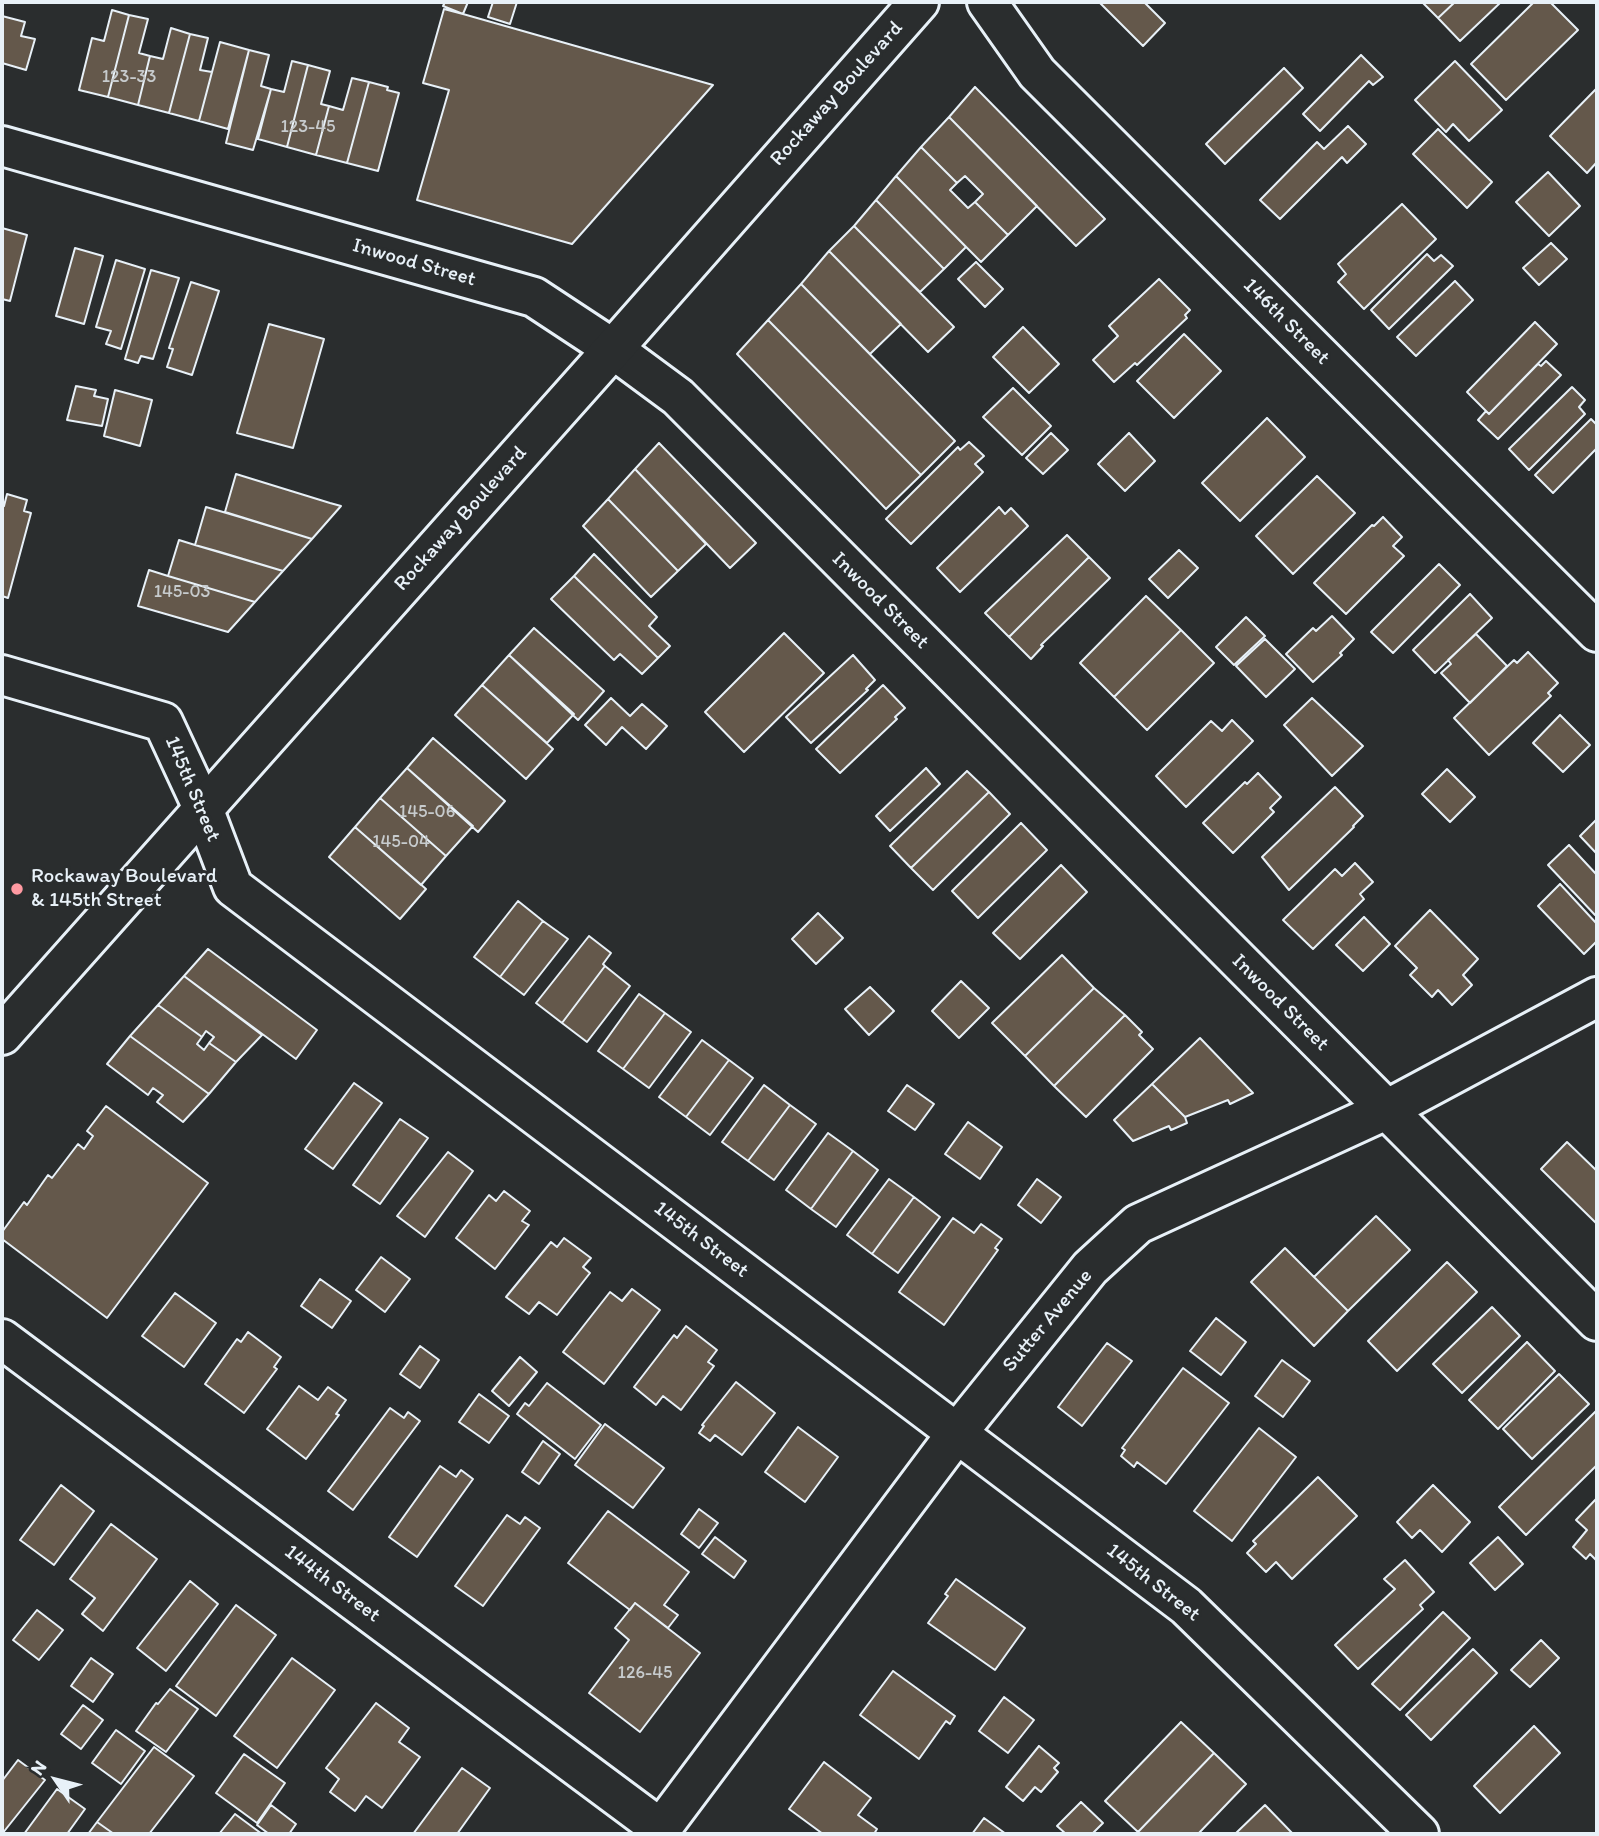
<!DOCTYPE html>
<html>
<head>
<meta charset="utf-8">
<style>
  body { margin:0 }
  #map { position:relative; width:1599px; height:1836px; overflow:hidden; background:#2a2d2e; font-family:Itim,sans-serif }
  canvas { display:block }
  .frame { position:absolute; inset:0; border:4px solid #e8f1f8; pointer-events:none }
  .north { position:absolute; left:21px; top:1745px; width:70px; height:70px; -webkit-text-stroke:5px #2a2d2e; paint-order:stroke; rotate:305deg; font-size:19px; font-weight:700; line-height:28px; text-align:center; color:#e8f1f8 }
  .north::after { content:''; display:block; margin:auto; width:24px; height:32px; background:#e8f1f8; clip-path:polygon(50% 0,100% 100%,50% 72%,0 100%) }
</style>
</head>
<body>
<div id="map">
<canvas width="1599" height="1836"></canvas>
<div class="frame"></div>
<div class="north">N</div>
</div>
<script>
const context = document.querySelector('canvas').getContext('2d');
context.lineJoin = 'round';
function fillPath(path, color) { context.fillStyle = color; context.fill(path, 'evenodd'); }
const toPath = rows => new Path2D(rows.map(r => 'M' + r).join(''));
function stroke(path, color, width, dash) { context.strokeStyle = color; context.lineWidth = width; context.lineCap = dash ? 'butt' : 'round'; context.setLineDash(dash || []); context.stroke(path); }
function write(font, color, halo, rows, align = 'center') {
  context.font = font + ' Itim,sans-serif'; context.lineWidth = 6; context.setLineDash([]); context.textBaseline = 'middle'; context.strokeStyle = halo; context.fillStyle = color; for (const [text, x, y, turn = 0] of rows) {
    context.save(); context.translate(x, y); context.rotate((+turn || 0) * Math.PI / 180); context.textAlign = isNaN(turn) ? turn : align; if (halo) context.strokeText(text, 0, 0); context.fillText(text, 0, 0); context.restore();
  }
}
const building = toPath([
  [445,2,468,2,463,14,443,6,445,2],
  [493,2,517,2,510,24,488,17,493,2],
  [1099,2,1144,2,1165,23,1143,46,1099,2],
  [1422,2,1455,2,1438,18,1422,2],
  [1455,2,1501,2,1460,41,1438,18,1455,2],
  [1534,2,1550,2,1578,30,1506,100,1471,64,1534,2],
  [444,9,463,14,713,85,572,244,417,200,449,90,423,83,444,9],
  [112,10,129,15,108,97,79,90,92,38,104,41,112,10],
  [129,15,148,19,139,53,150,56,138,105,108,97,129,15],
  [2,16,25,22,21,36,35,39,26,70,2,63,2,16],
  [171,28,190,34,169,113,138,105,150,56,163,59,171,28],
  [190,34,208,38,200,70,212,72,199,121,169,113,190,34],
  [220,42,249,50,228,129,199,121,220,42],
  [249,50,269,55,261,86,271,89,253,150,226,143,249,50],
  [1361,55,1383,77,1373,85,1369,81,1320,131,1303,114,1361,55],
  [292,61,308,65,287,147,258,139,271,89,284,92,292,61],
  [1455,61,1502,110,1469,141,1453,124,1446,132,1415,100,1455,61],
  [308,65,330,71,321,104,329,106,316,155,287,147,308,65],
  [1284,68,1303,88,1225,164,1206,144,1284,68],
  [352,78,369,82,347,163,316,155,329,106,343,110,352,78],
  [369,82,388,87,387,90,399,93,378,171,347,163,369,82],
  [975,87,1105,219,1076,246,949,117,975,87],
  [1597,88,1597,162,1587,173,1550,136,1597,88],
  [949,117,1037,206,1008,235,975,202,983,194,965,176,957,183,921,147,949,117],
  [1348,126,1366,144,1347,163,1342,157,1280,219,1260,200,1317,142,1324,149,1348,126],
  [1438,129,1492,182,1467,208,1413,154,1438,129],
  [921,147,957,183,950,190,968,208,975,202,1008,235,981,262,896,176,921,147],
  [1548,172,1580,206,1549,236,1516,202,1548,172],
  [896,176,966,247,944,269,876,200,896,176],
  [876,200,944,269,920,292,854,226,876,200],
  [1402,204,1436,239,1364,309,1338,282,1346,274,1338,264,1402,204],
  [854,226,954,327,928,352,829,251,854,226],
  [2,228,27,235,10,301,2,299,2,228],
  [1551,243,1567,259,1539,285,1523,268,1551,243],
  [75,248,103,256,84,324,56,316,75,248],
  [829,251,901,324,870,354,801,284,829,251],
  [1427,254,1434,261,1441,255,1453,266,1389,329,1371,310,1427,254],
  [116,260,145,269,121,349,106,344,111,331,96,327,116,260],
  [976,262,1003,289,985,307,958,279,976,262],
  [151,270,179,278,153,359,141,356,138,363,125,359,151,270],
  [1159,279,1190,310,1185,315,1187,318,1137,365,1135,363,1114,382,1093,360,1118,336,1109,326,1159,279],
  [1455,281,1473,300,1416,356,1397,337,1455,281],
  [191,282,219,291,192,375,167,367,173,349,169,348,191,282],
  [801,284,955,441,921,475,768,320,801,284],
  [768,320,921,475,886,509,737,354,768,320],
  [1535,322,1557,344,1489,414,1467,392,1535,322],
  [269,324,324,339,293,448,237,433,269,324],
  [1023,327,1059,364,1029,393,993,357,1023,327],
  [1184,334,1221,371,1174,418,1137,381,1184,334],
  [1546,361,1561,375,1498,439,1478,420,1486,411,1489,414,1538,364,1541,366,1546,361],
  [76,386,96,390,94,396,108,399,102,426,67,420,76,386],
  [1572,387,1585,400,1579,407,1585,414,1529,470,1509,449,1572,387],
  [1013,388,1051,426,1022,455,983,417,1013,388],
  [115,390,152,400,140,446,104,436,115,390],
  [1267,418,1305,457,1240,521,1202,483,1267,418],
  [1591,419,1597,425,1597,448,1553,493,1535,475,1591,419],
  [1051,433,1068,450,1043,474,1026,458,1051,433],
  [1129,433,1155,461,1125,491,1098,464,1129,433],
  [969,442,984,456,975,464,983,472,911,544,886,519,958,447,960,450,969,442],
  [659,443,756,543,730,568,635,469,659,443],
  [635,469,706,544,678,571,608,499,635,469],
  [236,474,330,503,341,506,312,539,225,512,236,474],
  [1317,476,1355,513,1293,574,1256,536,1317,476],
  [7,494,27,500,24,511,31,513,8,598,2,596,2,507,4,506,7,494],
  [608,499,678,571,651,597,583,526,608,499],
  [206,507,240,517,312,539,283,571,220,552,195,545,206,507],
  [999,507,1005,514,1011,508,1028,526,960,592,937,568,999,507],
  [1383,517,1402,537,1393,546,1404,556,1346,614,1314,583,1372,525,1374,526,1383,517],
  [1067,535,1089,557,1009,637,985,613,1067,535],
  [179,540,195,545,283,571,255,602,168,576,179,540],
  [1179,550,1198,568,1168,598,1149,579,1179,550],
  [594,554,657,617,649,626,670,646,658,658,574,576,594,554],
  [1089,557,1110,578,1041,645,1043,646,1031,659,1009,637,1089,557],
  [1439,564,1460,585,1393,653,1371,632,1439,564],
  [149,570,168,576,255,602,228,632,138,606,149,570],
  [574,576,658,658,642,674,620,654,614,660,551,599,574,576],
  [1470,594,1492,618,1435,673,1413,650,1470,594],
  [1146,596,1181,630,1114,697,1080,663,1146,596],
  [1332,616,1354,639,1340,653,1342,655,1313,682,1286,654,1313,628,1316,631,1332,616],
  [1246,617,1265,636,1234,665,1216,647,1246,617],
  [534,628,604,691,578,720,509,655,534,628],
  [1181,630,1214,663,1147,730,1114,697,1181,630],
  [784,633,824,673,744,752,705,712,784,633],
  [1476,634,1507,666,1470,703,1441,673,1451,664,1448,660,1476,634],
  [1265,639,1295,669,1266,697,1236,666,1265,639],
  [1528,652,1558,683,1548,693,1551,696,1489,755,1454,718,1514,660,1517,663,1528,652],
  [509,655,574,714,547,743,482,685,509,655],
  [853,655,875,680,866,689,868,690,811,743,786,717,853,655],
  [482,685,553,749,526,779,455,715,482,685],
  [883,685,905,708,895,717,897,719,840,773,816,749,883,685],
  [611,698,630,716,642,704,667,726,646,749,622,727,606,745,585,725,611,698],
  [1312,698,1363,746,1332,776,1284,725,1312,698],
  [1560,715,1590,745,1563,772,1533,743,1560,715],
  [1232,720,1253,741,1186,807,1156,776,1211,721,1222,731,1232,720],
  [433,738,505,801,478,832,407,768,433,738],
  [407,768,473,826,446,856,380,798,407,768],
  [926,768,940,784,890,831,876,816,926,768],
  [1447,769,1475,797,1450,822,1422,794,1447,769],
  [967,771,989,792,911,868,890,846,967,771],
  [1258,773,1281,797,1270,808,1274,812,1233,853,1203,823,1245,782,1247,784,1258,773],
  [1335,787,1363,816,1353,826,1354,827,1289,890,1262,857,1335,787],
  [989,792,1010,814,933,890,911,868,989,792],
  [380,798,446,856,421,885,355,827,380,798],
  [1597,819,1597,854,1580,836,1597,819],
  [1021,823,1047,850,978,918,952,891,1021,823],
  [355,827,426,889,400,919,329,857,355,827],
  [1569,845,1597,875,1597,913,1595,915,1548,865,1569,845],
  [1355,863,1373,882,1360,894,1364,899,1313,949,1283,920,1335,869,1342,876,1355,863],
  [1061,865,1087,892,1020,959,993,933,1061,865],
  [1560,884,1597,924,1597,941,1584,954,1538,906,1560,884],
  [518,901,543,921,500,977,474,957,518,901],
  [1430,910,1478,959,1463,975,1472,985,1452,1005,1438,990,1432,997,1410,975,1417,968,1395,946,1430,910],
  [818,913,843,938,816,964,792,939,818,913],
  [1364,917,1390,944,1363,971,1336,945,1364,917],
  [543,921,568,939,524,995,500,977,543,921],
  [589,936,611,953,603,964,605,966,562,1023,536,1003,589,936],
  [208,949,317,1030,296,1059,184,976,208,949],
  [1062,955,1094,988,1025,1056,992,1023,1062,955],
  [605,966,630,986,587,1042,562,1023,605,966],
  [184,976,262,1035,236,1062,209,1043,214,1037,206,1031,202,1037,158,1005,184,976],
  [961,981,989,1008,959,1038,932,1011,961,981],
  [870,987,894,1011,869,1035,845,1009,870,987],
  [1094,988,1125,1015,1054,1086,1025,1056,1094,988],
  [639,994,665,1013,623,1069,598,1051,639,994],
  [158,1005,202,1037,197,1044,204,1050,209,1043,236,1062,209,1094,130,1036,158,1005],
  [665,1013,691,1032,649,1088,623,1069,665,1013],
  [1125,1015,1142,1032,1139,1035,1153,1049,1086,1117,1054,1086,1125,1015],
  [130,1036,209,1094,183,1122,157,1102,163,1095,153,1088,148,1095,107,1064,130,1036],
  [1200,1038,1253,1093,1230,1104,1228,1100,1185,1117,1152,1084,1200,1038],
  [702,1040,729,1060,686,1117,659,1097,702,1040],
  [729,1060,753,1078,710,1135,686,1117,729,1060],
  [354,1083,382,1103,333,1169,305,1149,354,1083],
  [1152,1084,1185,1117,1187,1123,1171,1130,1169,1126,1133,1141,1114,1120,1152,1084],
  [764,1085,790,1105,748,1161,722,1142,764,1085],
  [907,1085,934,1104,915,1130,888,1111,907,1085],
  [790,1105,816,1124,774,1180,748,1161,790,1105],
  [106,1106,208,1183,107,1318,2,1239,2,1232,24,1202,27,1205,48,1175,52,1178,78,1144,84,1149,93,1136,87,1131,106,1106],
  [400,1119,428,1138,380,1204,353,1185,400,1119],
  [968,1122,1002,1147,980,1179,945,1154,968,1122],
  [828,1133,853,1151,811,1209,786,1190,828,1133],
  [1567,1142,1597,1171,1597,1224,1541,1169,1567,1142],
  [853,1151,878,1170,836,1227,811,1209,853,1151],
  [448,1152,473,1171,425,1237,397,1216,448,1152],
  [889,1179,914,1197,872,1254,847,1235,889,1179],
  [1037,1179,1061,1197,1041,1223,1018,1205,1037,1179],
  [504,1191,530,1211,522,1221,529,1225,495,1269,456,1238,489,1195,496,1201,504,1191],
  [914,1197,940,1217,898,1273,872,1254,914,1197],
  [1376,1216,1410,1250,1348,1311,1314,1277,1376,1216],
  [953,1218,974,1233,981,1224,1002,1239,995,1248,998,1250,944,1325,899,1292,953,1218],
  [564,1238,591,1258,583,1267,590,1273,557,1315,539,1302,529,1314,506,1297,551,1242,557,1247,564,1238],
  [1285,1248,1348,1311,1314,1346,1251,1282,1285,1248],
  [381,1257,410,1279,385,1312,356,1290,381,1257],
  [1447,1262,1477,1292,1397,1371,1368,1341,1447,1262],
  [320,1279,351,1301,332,1328,301,1306,320,1279],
  [632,1289,660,1310,604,1384,563,1352,610,1292,622,1301,632,1289],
  [175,1293,216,1323,184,1367,142,1336,175,1293],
  [1492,1307,1520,1336,1462,1393,1433,1364,1492,1307],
  [1216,1318,1246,1342,1221,1375,1190,1351,1216,1318],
  [686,1326,717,1350,708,1362,714,1366,681,1410,663,1396,656,1405,634,1387,674,1335,677,1338,686,1326],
  [248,1332,281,1357,274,1367,277,1369,244,1413,205,1384,237,1339,241,1342,248,1332],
  [1527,1342,1555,1371,1498,1429,1469,1400,1527,1342],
  [1107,1343,1132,1361,1082,1426,1058,1407,1107,1343],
  [420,1346,439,1360,420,1388,400,1374,420,1346],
  [520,1357,537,1372,509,1406,492,1391,520,1357],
  [1282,1360,1310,1381,1283,1417,1255,1396,1282,1360],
  [1183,1368,1229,1403,1166,1484,1137,1462,1134,1467,1121,1456,1125,1450,1122,1448,1183,1368],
  [1559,1374,1589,1404,1532,1459,1503,1429,1559,1374],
  [736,1382,775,1413,742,1455,715,1435,710,1441,699,1433,704,1426,702,1425,736,1382],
  [547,1383,601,1425,575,1459,517,1414,525,1403,529,1406,547,1383],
  [299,1386,318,1400,328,1387,346,1400,336,1414,339,1415,306,1459,267,1429,299,1386],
  [479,1394,509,1416,489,1443,459,1422,479,1394],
  [390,1408,404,1418,408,1412,420,1421,353,1510,328,1491,390,1408],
  [1596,1411,1597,1465,1526,1535,1499,1507,1596,1411],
  [605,1424,664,1468,633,1508,575,1465,605,1424],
  [798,1427,838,1457,805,1502,765,1472,798,1427],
  [1259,1428,1296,1457,1232,1541,1194,1511,1259,1428],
  [543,1441,560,1454,539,1484,522,1472,543,1441],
  [440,1466,456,1477,461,1470,473,1479,417,1557,389,1537,440,1466],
  [1318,1477,1357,1516,1292,1579,1276,1562,1266,1572,1247,1553,1256,1544,1253,1541,1318,1477],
  [61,1485,94,1511,54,1565,20,1540,61,1485],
  [1433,1485,1470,1522,1442,1552,1420,1530,1412,1538,1397,1522,1433,1485],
  [1597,1498,1597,1561,1590,1554,1586,1559,1573,1547,1587,1530,1576,1520,1597,1498],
  [699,1509,718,1523,699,1548,681,1534,699,1509],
  [608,1511,689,1572,664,1605,678,1615,668,1628,635,1603,630,1610,568,1563,608,1511],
  [507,1515,520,1524,525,1517,540,1528,483,1606,455,1586,507,1515],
  [111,1524,157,1559,103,1631,82,1614,95,1598,70,1579,111,1524],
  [715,1537,746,1561,734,1578,702,1554,715,1537],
  [1498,1537,1523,1564,1495,1590,1470,1563,1498,1537],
  [1405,1560,1434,1592,1420,1605,1423,1609,1358,1669,1335,1645,1395,1589,1384,1579,1405,1560],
  [956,1579,1025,1628,995,1670,928,1623,948,1596,945,1594,956,1579],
  [190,1581,218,1604,166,1671,137,1648,190,1581],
  [635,1603,700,1653,640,1732,589,1693,629,1640,615,1628,635,1603],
  [236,1605,276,1635,216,1716,176,1686,236,1605],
  [37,1610,63,1630,39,1660,13,1640,37,1610],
  [1443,1612,1470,1638,1400,1710,1372,1684,1443,1612],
  [1541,1640,1559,1658,1530,1687,1511,1670,1541,1640],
  [1473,1649,1497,1673,1431,1740,1406,1715,1473,1649],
  [91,1658,113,1674,93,1702,71,1686,91,1658],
  [292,1658,335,1690,277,1768,234,1736,292,1658],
  [893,1671,955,1716,950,1724,946,1721,919,1759,860,1715,893,1671],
  [170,1689,198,1709,166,1752,136,1731,156,1703,158,1704,170,1689],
  [1004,1697,1034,1720,1008,1753,979,1731,1004,1697],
  [376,1703,409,1728,399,1742,420,1757,382,1808,366,1796,355,1811,330,1792,339,1779,326,1768,376,1703],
  [83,1705,103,1720,81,1749,61,1734,83,1705],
  [1181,1722,1214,1753,1138,1832,1105,1801,1181,1722],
  [1534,1726,1560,1753,1500,1813,1474,1786,1534,1726],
  [116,1730,145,1751,121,1784,92,1763,116,1730],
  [1039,1746,1059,1763,1054,1768,1058,1772,1041,1792,1035,1787,1023,1801,1006,1787,1039,1746],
  [154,1747,194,1776,149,1834,114,1834,97,1822,154,1747],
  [1214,1753,1246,1784,1198,1834,1140,1834,1138,1832,1214,1753],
  [244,1754,285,1783,257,1823,216,1793,244,1754],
  [18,1760,45,1780,2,1834,2,1781,18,1760],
  [824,1762,871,1798,858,1815,877,1829,874,1834,823,1834,789,1809,824,1762],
  [462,1768,490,1788,457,1834,413,1834,462,1768],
  [57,1789,85,1809,67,1834,24,1834,57,1789],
  [1081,1802,1103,1823,1092,1834,1066,1834,1057,1826,1081,1802],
  [271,1805,296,1824,289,1834,269,1834,257,1825,271,1805],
  [1265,1805,1293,1834,1235,1834,1265,1805],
  [235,1814,262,1834,219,1834,235,1814],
  [984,1818,1006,1834,972,1834,984,1818],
  [97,1822,114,1834,88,1834,97,1822]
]);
fillPath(building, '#64584b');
stroke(building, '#e8f1f8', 2);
const street = toPath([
  [987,2,1037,73,1597,632],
  [2,146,534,297,613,349,678,397,1597,1321],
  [2,675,163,722,203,808,233,887,1186,1606,1419,1834],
  [2,1339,661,1829],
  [657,1834,957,1433,1090,1268,1138,1224,1386,1110,1597,997]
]);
const primary = toPath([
  [2,1035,613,349,919,2]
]);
stroke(street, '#e8f1f8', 44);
stroke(primary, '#e8f1f8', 44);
stroke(street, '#2a2d2e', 38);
stroke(primary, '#2a2d2e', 38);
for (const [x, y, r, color] of [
  [17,889,7,"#ff9aa2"]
]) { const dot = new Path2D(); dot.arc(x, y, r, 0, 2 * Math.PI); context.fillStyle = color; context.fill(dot); stroke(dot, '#2a2d2e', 2.5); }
write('18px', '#c7cbcd', null, [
  ["123-33",129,77],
  ["123-45",308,127],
  ["145-03",182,592],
  ["145-06",427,812],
  ["145-04",401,842],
  ["126-45",645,1673]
]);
write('21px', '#e8f1f8', '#2a2d2e', [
  ["Rockaway Boulevard",837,94,-48],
  ["Inwood Street",414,263,16],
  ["146th Street",1286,322,45],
  ["Rockaway Boulevard",461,519,-48],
  ["Inwood Street",880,601,45],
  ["145th Street",192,789,67],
  ["Inwood Street",1280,1003,45],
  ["145th Street",701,1240,37],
  ["Sutter Avenue",1048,1321,-50],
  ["145th Street",1153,1583,38],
  ["144th Street",332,1584,37]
]);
write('21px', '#e8f1f8', '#2a2d2e', [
  ["Rockaway Boulevard",31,877],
  ["& 145th Street",31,901]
], 'left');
</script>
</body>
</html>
